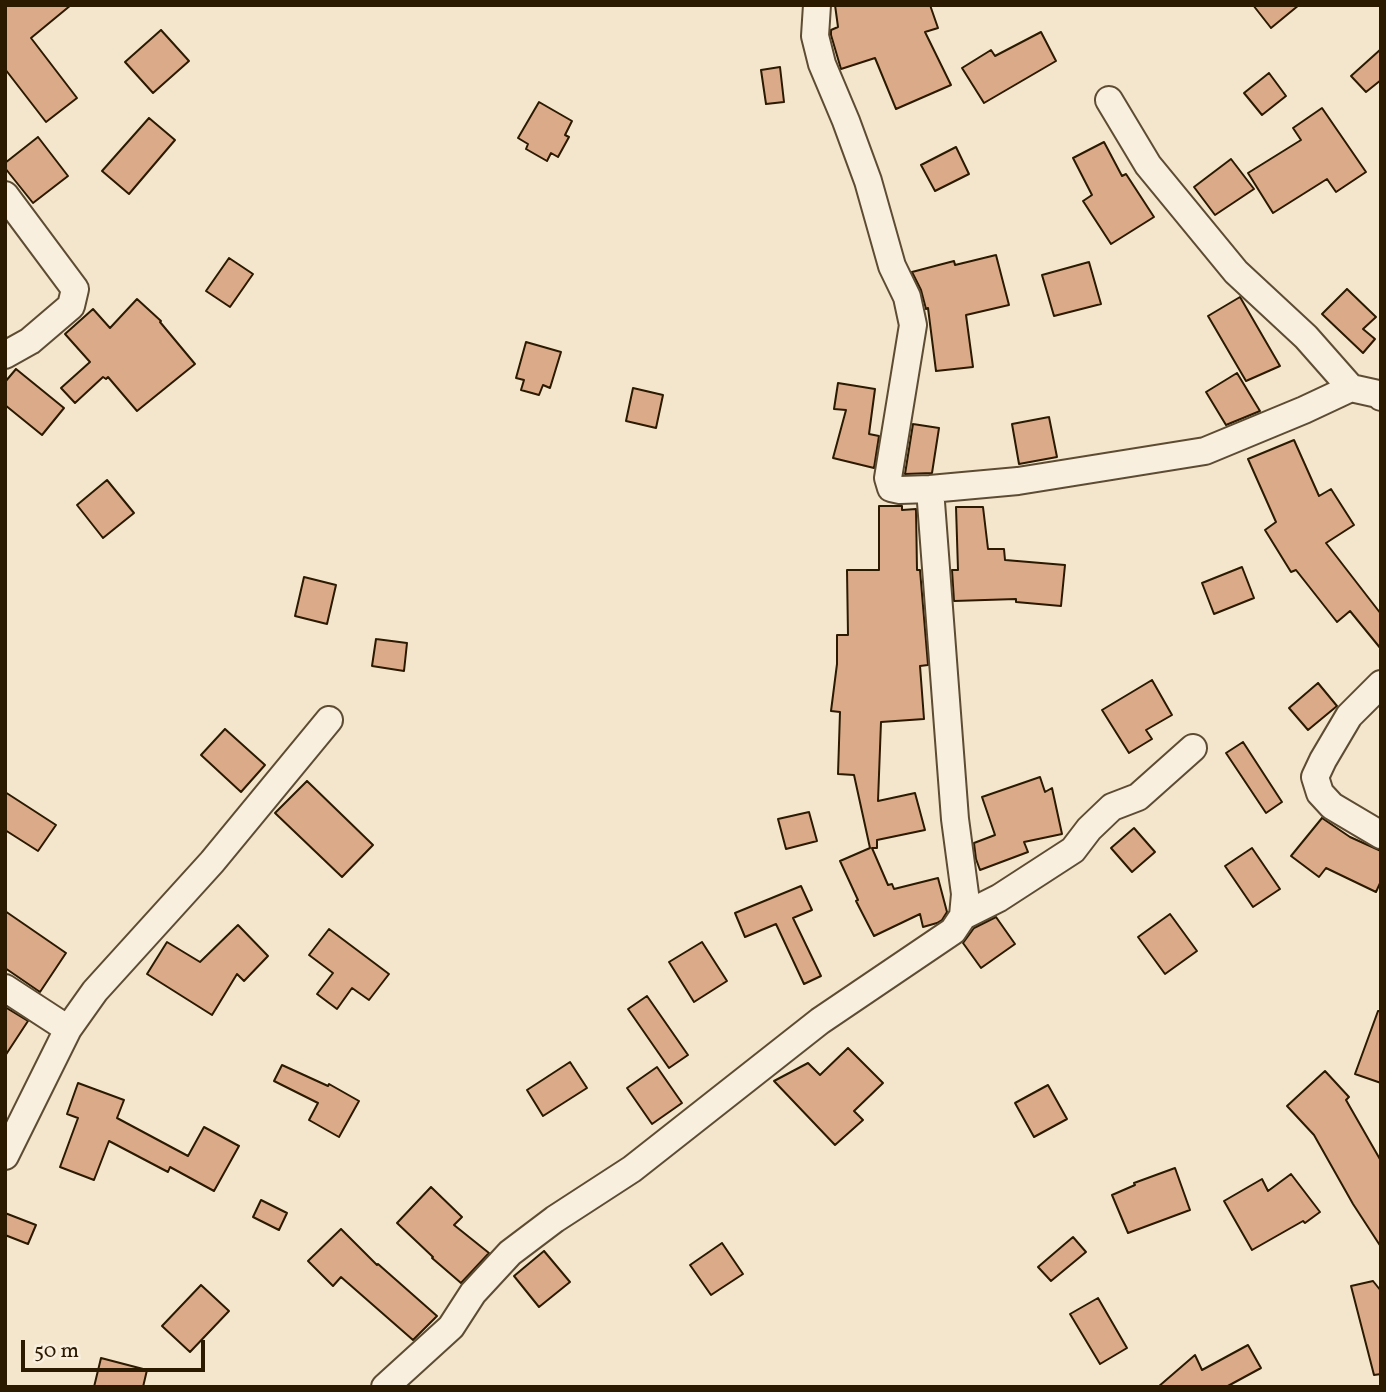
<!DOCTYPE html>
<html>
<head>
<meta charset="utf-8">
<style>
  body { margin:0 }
  #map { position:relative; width:1386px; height:1392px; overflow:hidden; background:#f4e6cd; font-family:Vollkorn,serif }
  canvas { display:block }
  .frame { position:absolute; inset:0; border:7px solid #2b1900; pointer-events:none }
  .scale { position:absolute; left:21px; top:1340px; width:184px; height:32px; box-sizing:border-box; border:4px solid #2b1900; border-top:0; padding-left:9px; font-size:21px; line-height:24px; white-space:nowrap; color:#2b1900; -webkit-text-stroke:5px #f8efde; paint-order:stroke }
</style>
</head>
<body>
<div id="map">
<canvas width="1386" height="1392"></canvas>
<div class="frame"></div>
<div class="scale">50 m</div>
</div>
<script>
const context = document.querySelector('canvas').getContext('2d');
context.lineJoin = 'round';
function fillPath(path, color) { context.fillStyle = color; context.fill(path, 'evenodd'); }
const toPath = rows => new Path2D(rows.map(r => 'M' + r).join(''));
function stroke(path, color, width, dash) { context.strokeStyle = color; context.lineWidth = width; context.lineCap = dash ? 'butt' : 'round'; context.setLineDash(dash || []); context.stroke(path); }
const building = toPath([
  [5,5,71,5,31,38,77,98,46,122,5,69,5,5],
  [835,5,930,5,938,28,925,32,951,85,896,109,875,58,841,69,831,35,831,30,838,27,835,5],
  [1253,5,1299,5,1271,28,1253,5],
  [161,30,189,61,153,93,125,62,161,30],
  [1041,32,1056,61,984,103,962,68,991,50,995,56,1041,32],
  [1381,49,1381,80,1366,92,1351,76,1381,49],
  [780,67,784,102,766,104,761,70,780,67],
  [1269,73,1286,96,1262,115,1244,93,1269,73],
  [539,102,572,121,565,135,569,137,558,157,551,153,547,161,526,149,528,144,518,138,539,102],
  [1322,108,1366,172,1336,192,1327,179,1273,213,1248,173,1301,140,1293,128,1322,108],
  [149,118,175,140,129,194,102,171,149,118],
  [38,137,68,176,33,203,5,168,5,163,38,137],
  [1104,142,1122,176,1126,174,1154,217,1111,244,1083,201,1092,195,1073,158,1104,142],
  [956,147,969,174,935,191,921,165,956,147],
  [1231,159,1254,189,1215,215,1194,187,1231,159],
  [996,255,1009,305,966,315,973,367,936,371,928,308,926,309,921,290,912,272,954,261,955,265,996,255],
  [229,258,253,274,230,307,206,291,229,258],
  [1089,262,1101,304,1054,316,1042,275,1089,262],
  [1347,289,1376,317,1363,329,1375,339,1363,353,1322,314,1347,289],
  [1240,297,1280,366,1246,381,1208,316,1240,297],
  [137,299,161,321,160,322,195,364,137,411,108,377,106,379,103,377,75,403,61,388,90,362,65,334,93,309,110,328,137,299],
  [526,342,561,352,550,388,543,385,539,395,521,390,524,380,516,378,526,342],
  [16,369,64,408,42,435,5,405,5,382,16,369],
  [1237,373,1260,411,1226,425,1206,392,1237,373],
  [838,383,875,389,869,434,879,436,874,468,833,458,846,410,834,409,838,383],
  [633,388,663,395,656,428,626,421,633,388],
  [1049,417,1057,457,1019,464,1012,424,1049,417],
  [913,424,939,428,932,473,905,474,913,424],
  [1294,440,1319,496,1331,489,1354,525,1326,543,1381,614,1381,649,1350,611,1337,622,1296,570,1291,572,1265,530,1276,522,1248,459,1294,440],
  [107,480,134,513,103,538,77,505,107,480],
  [879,506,902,506,902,510,916,509,917,570,920,570,928,665,920,666,924,719,881,722,878,801,915,793,925,830,877,840,877,848,872,848,888,885,892,884,894,889,938,878,947,912,942,920,937,923,923,927,920,914,874,936,856,901,858,900,840,861,870,848,854,775,838,774,840,712,831,711,837,664,837,635,848,635,847,570,879,570,879,506],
  [956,507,983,507,988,549,1004,549,1005,560,1065,565,1061,606,1016,602,1016,599,954,601,952,570,958,570,956,507],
  [1242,567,1254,598,1214,614,1202,583,1242,567],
  [304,577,336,585,327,624,295,616,304,577],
  [376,639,407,643,404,671,372,666,376,639],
  [1152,680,1172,715,1146,730,1152,739,1129,753,1102,710,1152,680],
  [1318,683,1337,706,1308,730,1289,708,1318,683],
  [225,729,265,765,241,792,201,755,225,729],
  [1243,742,1282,802,1266,813,1226,753,1243,742],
  [1040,777,1045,792,1052,788,1062,834,1024,842,1028,852,980,870,976,859,974,843,995,835,982,797,1040,777],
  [307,781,373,845,342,877,275,813,307,781],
  [5,792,56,825,38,851,5,830,5,792],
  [809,812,817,841,786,849,778,819,809,812],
  [1322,818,1350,837,1381,851,1381,881,1376,892,1326,868,1319,877,1291,856,1322,818],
  [1134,828,1155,852,1132,872,1111,848,1134,828],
  [1252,848,1280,889,1253,907,1225,866,1252,848],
  [801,886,812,910,793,918,821,976,804,984,776,924,745,937,735,913,801,886],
  [5,911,66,953,40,992,5,968,5,911],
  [1170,914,1197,951,1165,974,1138,937,1170,914],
  [996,917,1015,944,981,968,963,943,974,928,996,917],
  [238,925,268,956,244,981,237,974,212,1015,147,974,167,942,200,962,238,925],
  [329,929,389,974,369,1000,352,988,337,1009,317,994,333,973,309,955,329,929],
  [702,942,727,981,694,1002,669,962,702,942],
  [647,996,688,1055,669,1068,628,1009,647,996],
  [5,1007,28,1021,5,1056,5,1007],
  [1378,1011,1381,1011,1381,1083,1355,1074,1378,1011],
  [848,1048,883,1083,854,1111,863,1120,835,1145,774,1081,808,1063,820,1075,848,1048],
  [570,1062,587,1088,543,1116,527,1090,570,1062],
  [282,1065,328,1086,329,1084,359,1101,339,1137,309,1120,318,1103,274,1081,282,1065],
  [657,1067,682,1103,652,1124,627,1088,657,1067],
  [1325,1071,1349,1097,1346,1100,1381,1161,1381,1247,1353,1204,1314,1135,1287,1106,1325,1071],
  [78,1083,124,1100,117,1118,188,1156,204,1127,239,1146,214,1191,170,1167,168,1172,109,1141,94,1180,60,1167,78,1118,67,1114,78,1083],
  [1048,1085,1067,1119,1034,1137,1015,1103,1048,1085],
  [1175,1168,1190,1210,1128,1233,1112,1195,1135,1185,1134,1183,1175,1168],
  [1291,1174,1320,1212,1305,1223,1303,1221,1252,1250,1224,1201,1262,1179,1268,1191,1291,1174],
  [431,1187,462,1217,454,1225,489,1253,461,1283,432,1258,433,1257,397,1223,431,1187],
  [261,1200,287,1213,279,1230,253,1217,261,1200],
  [5,1213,36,1225,28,1244,5,1235,5,1213],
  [341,1229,377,1265,378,1264,437,1316,413,1340,341,1277,333,1286,308,1261,341,1229],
  [1073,1237,1086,1252,1051,1281,1038,1267,1073,1237],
  [722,1243,743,1274,711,1295,690,1265,722,1243],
  [544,1251,570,1282,539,1307,514,1276,544,1251],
  [1373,1281,1381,1291,1381,1374,1374,1375,1351,1286,1373,1281],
  [201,1285,229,1311,190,1352,162,1326,201,1285],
  [1098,1298,1127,1348,1100,1364,1070,1314,1098,1298],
  [1248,1345,1261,1368,1226,1387,1158,1387,1195,1355,1202,1370,1248,1345],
  [101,1358,147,1370,143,1387,94,1387,101,1358]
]);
fillPath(building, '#dbaa89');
stroke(building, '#2b1900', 2);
const minor = toPath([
  [817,5,815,36,822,64,846,121,868,181,892,266,907,297,913,325,888,478,891,488,900,490,930,489,1018,481,1205,451,1304,410,1351,388,1378,394,1381,397],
  [1109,100,1148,165,1236,272,1306,337,1351,388],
  [5,195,75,289,71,306,30,341,5,355],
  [1381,684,1349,716,1323,760,1315,777,1320,793,1332,806,1381,835],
  [963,916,999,898,1073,850,1089,829,1112,807,1138,797,1193,748],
  [5,988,68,1029],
  [5,1156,68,1029,95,991,212,862,329,720],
  [385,1387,451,1327,473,1293,510,1253,555,1219,632,1169,820,1021,953,931,963,916,965,894,955,819,930,489]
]);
stroke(minor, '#5d4c33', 30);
stroke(minor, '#f8efde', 26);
</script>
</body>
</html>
